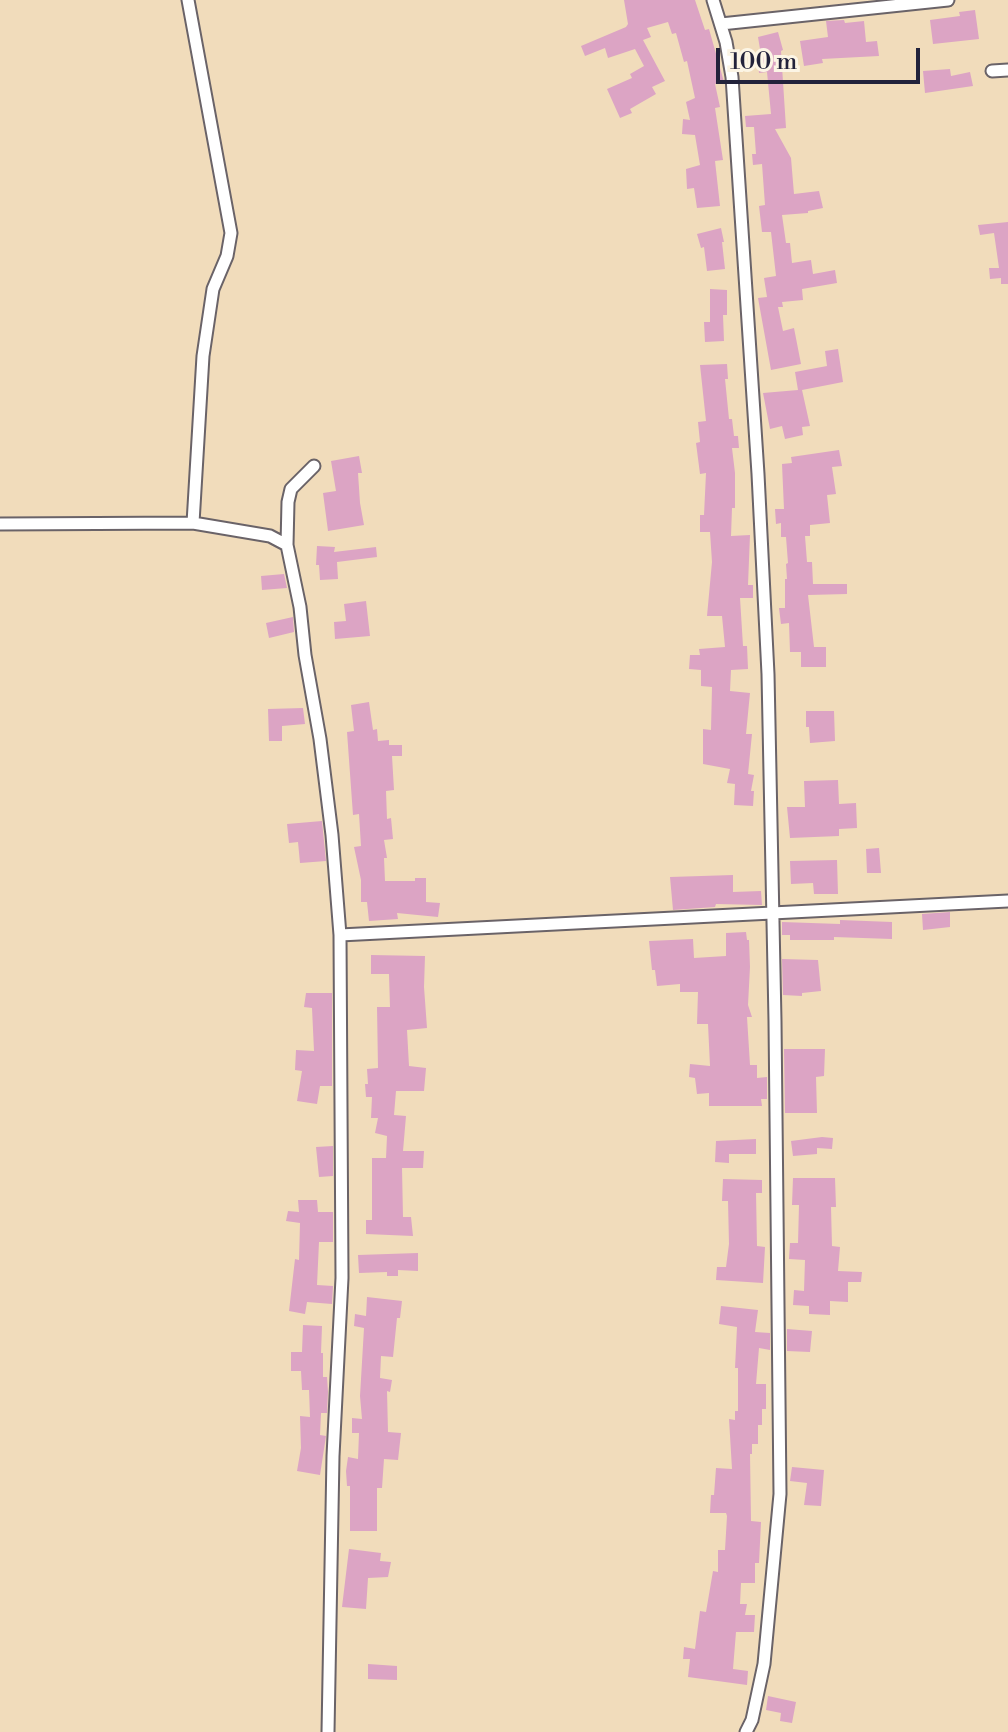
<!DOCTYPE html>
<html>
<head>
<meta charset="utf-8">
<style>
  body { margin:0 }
  #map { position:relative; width:1008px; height:1732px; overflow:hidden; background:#f1dcbb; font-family:"Libre Bodoni",serif }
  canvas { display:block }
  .scale { position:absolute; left:716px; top:48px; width:204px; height:36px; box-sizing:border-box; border:4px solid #22223b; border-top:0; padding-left:10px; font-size:24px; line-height:28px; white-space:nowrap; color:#22223b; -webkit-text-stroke:6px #fcf5e5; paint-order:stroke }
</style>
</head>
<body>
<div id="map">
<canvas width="1008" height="1732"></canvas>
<div class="scale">100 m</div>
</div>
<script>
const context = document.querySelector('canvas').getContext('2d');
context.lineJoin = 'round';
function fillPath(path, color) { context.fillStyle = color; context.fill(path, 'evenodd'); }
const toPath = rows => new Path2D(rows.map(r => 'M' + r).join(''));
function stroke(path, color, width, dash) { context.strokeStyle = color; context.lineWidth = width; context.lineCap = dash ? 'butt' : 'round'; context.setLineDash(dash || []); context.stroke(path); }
fillPath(toPath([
  [624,0,695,0,705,30,709,29,724,82,715,84,720,107,715,108,723,160,715,161,720,206,697,208,694,188,687,189,686,169,700,165,695,135,682,134,683,119,690,120,686,102,695,98,687,61,684,62,676,33,672,34,668,22,647,28,651,37,643,40,665,81,652,87,656,94,630,109,632,113,620,118,607,89,632,78,630,74,644,66,635,49,608,58,605,48,585,56,581,46,626,27,628,24],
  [975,10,979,39,933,44,930,20,960,16,959,12],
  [844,20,845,23,864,21,866,42,877,41,879,56,822,59,823,63,804,66,800,41,828,37,826,21],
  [778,32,783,50,781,51,786,128,775,129,791,158,794,194,819,191,823,208,808,211,808,213,782,215,786,243,790,243,792,263,811,260,813,274,835,270,837,283,802,289,803,300,782,302,783,307,778,307,783,331,794,328,801,364,771,370,758,298,767,297,764,278,776,276,771,232,762,232,759,206,765,205,762,164,753,165,752,154,756,154,754,127,746,127,745,116,771,114,767,72,759,73,758,61,762,61,758,37],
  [950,69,951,76,970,72,973,86,925,93,923,71],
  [1008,222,1008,284,1001,284,1001,278,990,279,989,268,999,268,994,233,980,235,978,225],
  [721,228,724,242,722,242,725,269,707,271,704,247,701,248,697,234],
  [710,289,727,290,727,315,723,315,724,341,705,342,704,322,710,322],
  [838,349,843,382,802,390,810,426,802,427,803,435,785,439,782,426,770,429,763,393,798,390,795,372,827,366,825,351],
  [727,364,728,379,725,379,729,419,732,419,734,436,738,436,739,448,732,448,735,473,735,508,732,508,731,536,750,535,748,585,753,585,753,598,740,598,743,646,747,646,748,669,731,670,730,691,750,693,746,734,752,734,748,774,754,775,751,791,754,791,753,806,734,805,735,784,727,783,730,769,703,764,703,729,711,730,712,687,701,686,701,670,689,669,690,655,700,655,699,649,725,647,722,616,707,616,712,562,710,532,700,532,700,515,704,515,706,473,700,474,696,443,700,442,698,422,706,421,700,365],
  [839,450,842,466,832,467,836,494,827,495,830,523,810,525,810,536,805,536,807,562,812,562,813,584,847,584,847,594,808,595,814,647,826,647,826,667,801,667,801,652,790,652,789,623,781,624,779,608,785,608,785,579,787,579,786,564,788,563,786,537,781,537,781,523,776,524,775,509,784,509,782,464,792,463,791,457],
  [359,456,362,473,358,473,360,503,364,525,328,531,323,493,336,491,331,461],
  [317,546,335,547,334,552,376,547,377,557,337,562,338,579,320,580,319,565,316,565],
  [284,574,287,588,262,590,261,576],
  [366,601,370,636,335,639,334,622,346,621,344,604],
  [293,617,294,632,269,638,266,623],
  [369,702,373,730,377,729,378,741,389,740,389,745,402,745,402,756,392,756,394,790,386,791,387,819,391,818,393,839,384,840,387,858,384,858,385,881,415,881,415,878,426,878,426,902,440,903,438,917,397,913,398,919,369,921,367,902,361,902,361,880,354,847,361,846,359,814,353,815,347,732,354,731,351,705],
  [303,708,305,724,282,726,282,741,269,741,268,709],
  [806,711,834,711,835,741,810,743,809,727,806,727],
  [838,780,839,804,856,803,857,828,839,829,839,836,790,838,787,807,805,807,804,781],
  [322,821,326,861,300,863,298,842,289,843,287,824],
  [879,848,881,873,867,873,866,849],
  [837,860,838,894,814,894,813,883,791,884,790,861],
  [733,875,733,892,761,891,762,905,716,904,715,907,673,910,670,877],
  [950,912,950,927,923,930,922,914],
  [840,920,892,922,892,939,834,937,834,940,790,940,790,935,782,935,782,922,840,924],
  [746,932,747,940,749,940,750,967,748,1005,752,1017,747,1017,750,1065,757,1065,757,1078,767,1077,767,1099,761,1099,762,1106,709,1106,709,1093,697,1094,695,1078,689,1077,690,1064,710,1066,708,1024,697,1024,698,992,680,992,680,984,657,986,655,970,652,970,649,941,693,939,694,958,726,956,726,933],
  [371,955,425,956,424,987,427,1028,407,1030,409,1066,426,1068,424,1091,396,1091,394,1115,406,1116,403,1151,424,1151,423,1168,402,1168,403,1217,411,1217,413,1236,366,1234,366,1220,372,1220,372,1158,386,1158,387,1136,375,1133,378,1118,371,1118,372,1097,366,1097,365,1084,368,1084,367,1069,378,1068,377,1007,390,1007,389,974,371,974],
  [782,959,818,960,821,991,802,993,802,996,783,995],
  [306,993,332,993,332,1086,320,1086,317,1104,297,1101,302,1071,295,1070,296,1050,314,1051,312,1008,304,1007],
  [784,1049,825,1049,824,1076,816,1077,817,1113,785,1113],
  [822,1137,833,1138,832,1149,817,1148,817,1154,793,1156,791,1141],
  [756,1139,756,1154,729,1154,729,1163,715,1162,716,1141],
  [333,1146,333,1176,319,1177,316,1147],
  [793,1178,835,1178,836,1207,831,1207,832,1246,840,1247,838,1271,862,1272,861,1282,848,1282,848,1302,830,1301,830,1315,809,1314,809,1306,793,1305,794,1290,804,1291,805,1260,789,1259,790,1243,798,1243,799,1205,792,1205],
  [723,1179,762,1180,762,1193,756,1193,757,1246,765,1247,763,1283,716,1280,717,1267,726,1267,729,1244,728,1201,722,1201],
  [298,1200,317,1200,318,1212,333,1212,333,1242,319,1242,317,1285,333,1286,332,1304,307,1302,305,1314,289,1311,295,1259,299,1260,300,1223,286,1221,288,1211,299,1212],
  [418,1253,418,1271,398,1270,398,1276,387,1276,387,1272,359,1273,358,1255],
  [367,1297,402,1301,400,1318,397,1318,393,1357,381,1356,380,1378,392,1380,390,1392,387,1391,388,1432,401,1433,398,1460,384,1459,382,1488,377,1488,377,1531,350,1531,350,1486,347,1486,346,1471,348,1457,358,1459,359,1433,352,1433,352,1418,362,1419,360,1396,364,1328,354,1326,355,1314,366,1316],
  [721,1306,758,1310,755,1332,770,1333,770,1350,759,1348,756,1384,766,1384,766,1409,762,1409,762,1425,758,1425,758,1444,752,1444,752,1454,750,1454,751,1521,761,1522,759,1563,755,1563,755,1583,741,1583,740,1604,747,1604,745,1615,755,1615,754,1632,736,1632,733,1669,748,1671,747,1685,688,1677,690,1659,683,1659,684,1647,695,1649,700,1611,706,1612,713,1571,718,1572,718,1550,725,1550,727,1516,726,1513,710,1513,711,1495,714,1495,716,1468,732,1469,729,1419,735,1420,735,1411,738,1411,738,1368,735,1368,737,1327,719,1324],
  [303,1325,322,1326,321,1353,323,1353,323,1377,327,1377,328,1392,327,1413,321,1413,320,1435,326,1436,320,1475,297,1471,301,1448,300,1416,310,1417,309,1390,302,1390,301,1371,291,1371,291,1352,302,1352],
  [787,1329,812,1331,810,1352,787,1351],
  [792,1467,824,1470,821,1506,804,1505,807,1483,790,1481],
  [349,1549,381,1553,380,1561,391,1562,388,1577,368,1578,366,1609,342,1607],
  [368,1664,397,1666,397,1680,368,1679],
  [768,1696,796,1702,792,1723,780,1721,781,1713,766,1710]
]), '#dca4c4');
const minor = toPath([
  [188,0,231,233,227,256,213,289,203,356,193,523],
  [713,0,726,42,732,77,758,474,768,674,775,1021,780,1494,764,1664,752,1720,746,1732],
  [721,24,948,0],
  [992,71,1008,70],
  [314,466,291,489,288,502,287,545,300,607,305,655,320,739,332,835,340,935,342,1278,333,1456,328,1732],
  [0,524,193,523,270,536,287,545],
  [340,935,1008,901]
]);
stroke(minor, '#6a6368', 15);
stroke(minor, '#fff', 11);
</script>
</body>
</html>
